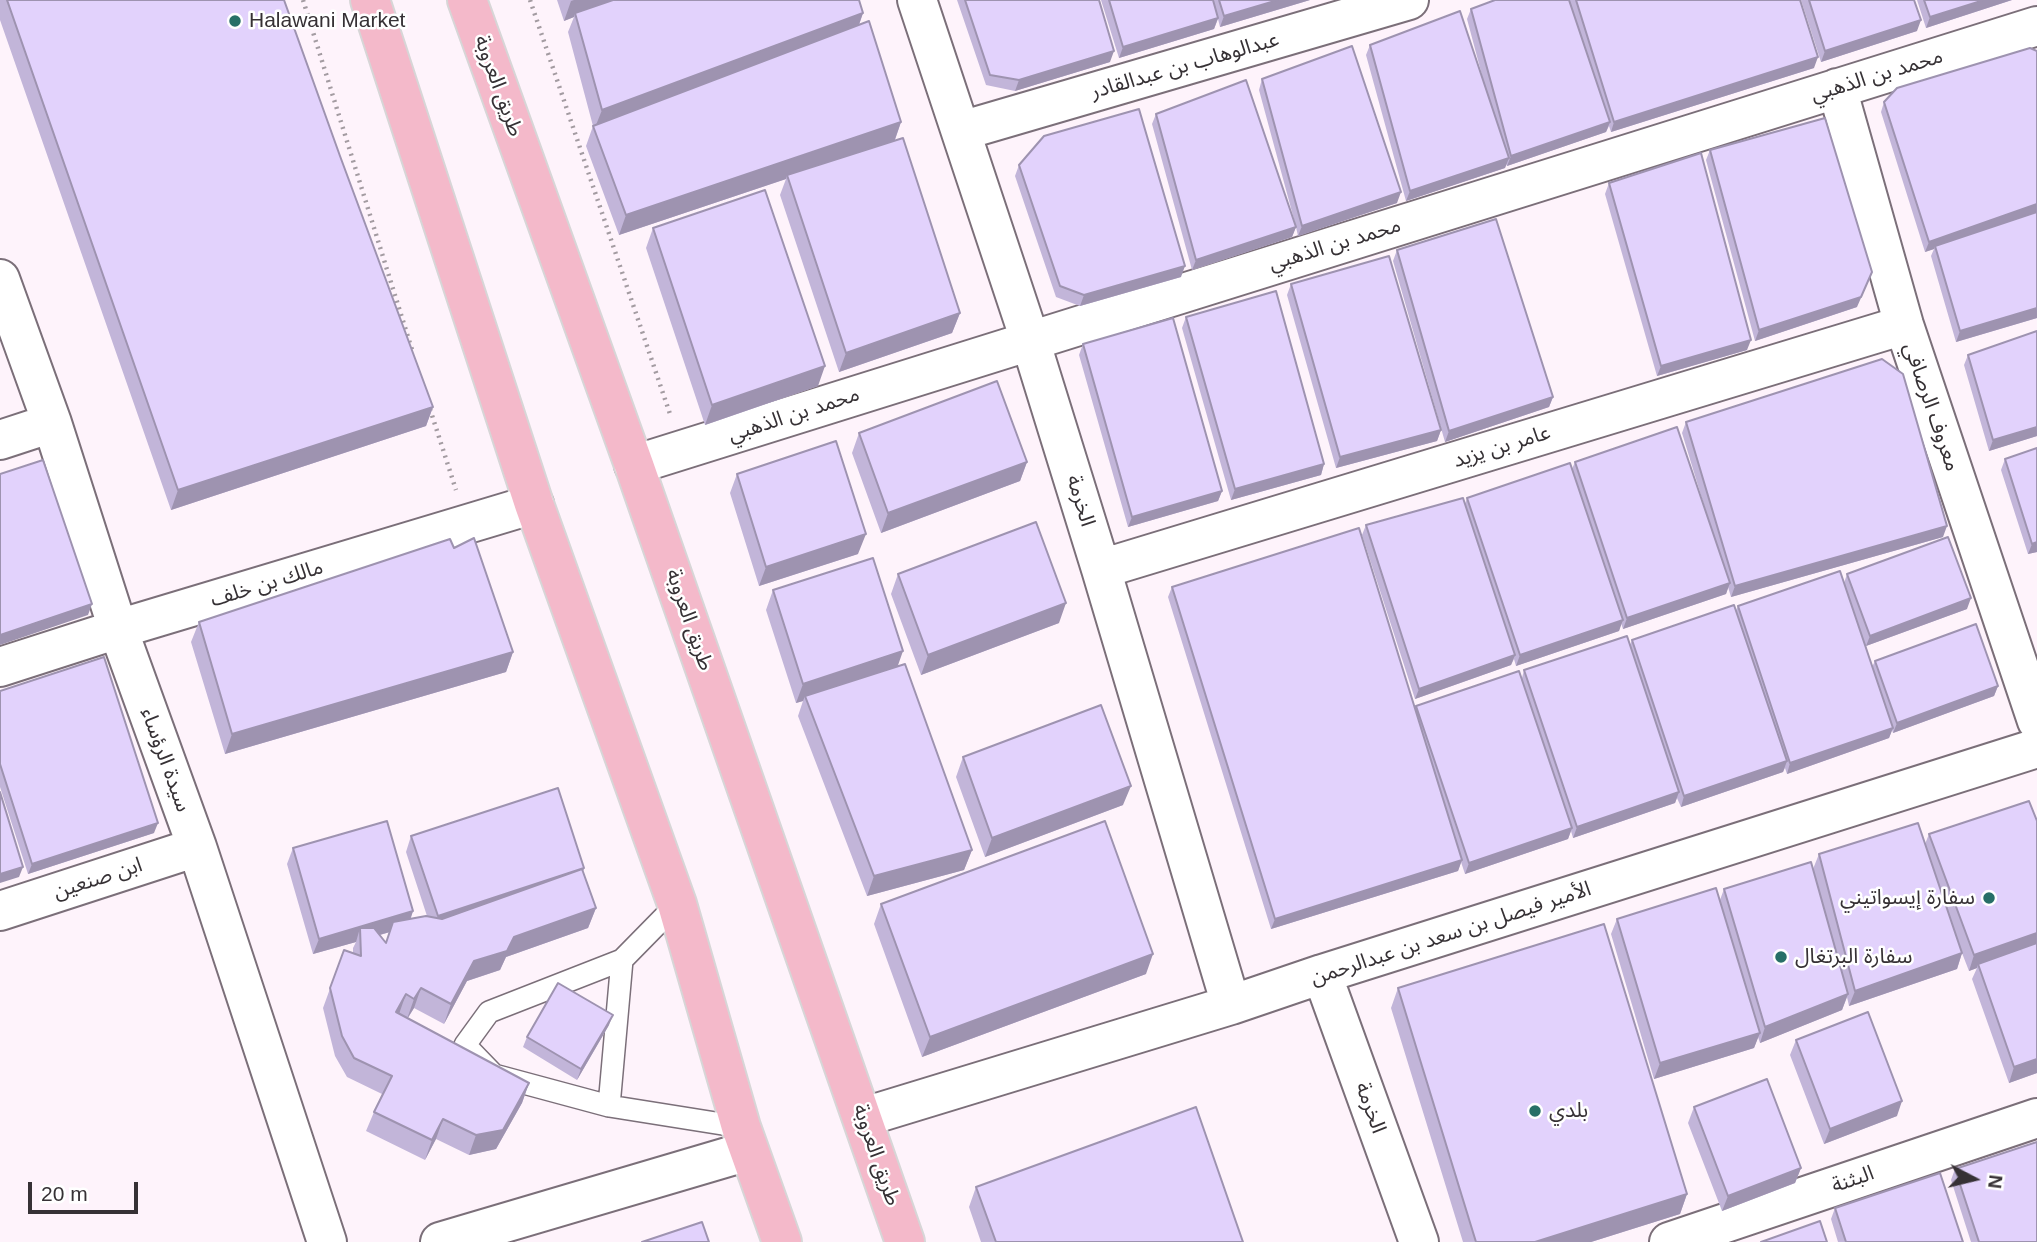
<!DOCTYPE html>
<html>
<head>
<meta charset="utf-8">
<style>
  body { margin:0 }
  #map { position:relative; width:2037px; height:1242px; overflow:hidden; background:#fef3fb; font-family:Helvetica,sans-serif }
  canvas { display:block }
  .north { position:absolute; left:1939px; top:1144px; width:70px; height:70px; -webkit-text-stroke:5px #fff; paint-order:stroke; rotate:97deg; font-size:19px; font-weight:700; line-height:28px; text-align:center; color:#363135 }
  .north::after { content:''; display:block; margin:auto; width:24px; height:32px; background:#363135; clip-path:polygon(50% 0,100% 100%,50% 72%,0 100%) }
  .scale { position:absolute; left:28px; top:1182px; width:110px; height:32px; box-sizing:border-box; border:4px solid #363135; border-top:0; padding-left:9px; font-size:21px; line-height:24px; white-space:nowrap; color:#363135; -webkit-text-stroke:5px #fff; paint-order:stroke }
</style>
</head>
<body>
<div id="map">
<canvas width="2037" height="1242"></canvas>
<div class="north">N</div>
<div class="scale">20 m</div>
</div>
<script>
const context = document.querySelector('canvas').getContext('2d');
context.lineJoin = 'round';
const toPath = rows => new Path2D(rows.map(r => 'M' + r).join(''));
function stroke(path, color, width, dash) { context.strokeStyle = color; context.lineWidth = width; context.lineCap = dash ? 'butt' : 'round'; context.setLineDash(dash || []); context.stroke(path); }
function fillPath(path, color) { context.fillStyle = color; context.fill(path, 'evenodd'); }
function write(font, color, halo, rows, align = 'center') {
  context.font = font + ' Helvetica,"Noto Sans Arabic",sans-serif'; context.lineWidth = 5; context.setLineDash([]); context.textBaseline = 'middle'; context.strokeStyle = halo; context.fillStyle = color; for (const [text, x, y, turn = 0] of rows) {
    context.save(); context.translate(x, y); context.rotate((+turn || 0) * Math.PI / 180); context.textAlign = isNaN(turn) ? turn : align; if (halo) context.strokeText(text, 0, 0); context.fillText(text, 0, 0); context.restore();
  }
}
const lane = toPath([
  [677,904,622,960,489,1012,465,1045,494,1075,609,1106,741,1127],
  [609,1106,622,960]
]);
const street = toPath([
  [917,0,1030,340,1101,569,1231,1005],
  [1837,88,1904,325,2037,721],
  [961,131,1409,0],
  [0,279,52,423,118,629,197,847,327,1242],
  [0,440,52,423],
  [634,465,2037,26],
  [1101,569,1904,325],
  [0,667,118,629,534,504],
  [0,911,197,847],
  [1322,974,1419,1242],
  [864,1117,1231,1005,1322,974,2037,748],
  [440,1242,748,1151],
  [1669,1242,2037,1118]
]);
const primary = toPath([
  [370,0,534,504,677,904,741,1127,782,1242],
  [467,0,634,465,905,1242]
]);
stroke(lane, '#7b6f79', 24);
stroke(street, '#7b6f79', 42);
stroke(primary, '#d7d6d7', 42);
stroke(toPath([
  [303,0,413,353],
  [530,0,670,414],
  [430,409,456,490]
]), '#a39ba1', 4.5, [2, 5]);
stroke(lane, '#fff', 21);
stroke(street, '#fff', 38);
stroke(primary, '#f4b9ca', 38);
fillPath(toPath([
  [0,0,284,0,340,156,433,407,426,426,171,510,0,20],
  [557,0,859,0,863,13,859,25,901,122,895,140,960,313,952,333,839,372,780,195,786,179,619,235,586,146,593,126,568,32,574,17,564,21],
  [957,0,1099,0,1110,62,1015,91,986,85],
  [1101,0,1310,0,1220,27,1218,19,1214,29,1119,58],
  [1495,0,1800,0,1814,68,1611,132,1609,126,1606,132,1507,166,1506,164,1505,168,1406,201,1366,55,1370,45,1487,94,1467,19,1471,9],
  [1801,0,1914,0,1917,31,1821,62],
  [1917,0,2012,0,1926,28],
  [1262,79,1397,203,1298,236,1296,227,1292,237,1192,270,1152,124,1156,114,1295,223,1259,90],
  [1884,102,2037,318,1956,342,1931,256,1934,249,1925,252,1881,112],
  [1710,150,1857,307,1755,341,1706,160],
  [1019,165,1181,277,1080,306,1056,297,1015,176],
  [1609,183,1747,350,1657,376,1605,194],
  [653,228,818,386,705,425,646,248],
  [1397,250,1553,397,1549,407,1445,442,1393,261],
  [1291,284,1441,430,1437,441,1336,468,1287,295],
  [1186,317,1324,464,1321,475,1231,500,1182,328],
  [2037,331,2037,436,1989,451,1964,365,1968,355],
  [1083,344,1222,491,1218,501,1128,527,1079,355],
  [1686,422,1943,537,1731,597,1728,587,1726,594,1623,629,1621,623,1619,631,1516,666,1514,659,1511,665,1415,699,1362,535,1366,525,1465,504,1467,498,1572,469,1575,462,1707,515,1682,433],
  [859,433,1027,462,1020,481,881,533,852,453],
  [2005,459,2037,552,2028,554,2001,470],
  [737,474,858,554,759,586,730,493],
  [898,574,1059,623,921,675,891,594],
  [1847,574,1967,609,1866,646,1872,667,1875,661,1998,686,1994,696,1893,733,1892,730,1889,738,1787,774,1785,768,1783,772,1681,807,1677,798,1675,803,1573,838,1571,831,1568,839,1465,874,1461,862,1458,871,1271,929,1168,597,1172,587,1415,709,1416,706,1522,678,1524,670,1630,645,1632,640,1736,610,1738,606,1844,583],
  [773,590,897,667,972,850,964,870,867,896,798,716,803,701,796,703,766,610],
  [199,622,513,652,506,672,225,754,191,642],
  [0,691,154,833,28,874,0,787],
  [963,757,1123,805,985,857,956,777],
  [2037,821,2037,1073,2009,1083,1972,979,1977,968,1969,971,1962,953,1957,969,1849,1006,1847,997,1842,1010,1760,1043,1758,1037,1754,1048,1654,1079,1611,934,1617,919,1720,900,1724,889,1825,912,1813,869,1819,854,1925,844,1929,834],
  [411,836,584,868,583,871,596,908,588,928,506,957,500,970,467,981,444,1024,414,1008,408,1018,529,1083,522,1103,496,1149,469,1155,436,1139,425,1160,366,1131,374,1112,382,1094,347,1077,335,1056,323,1008,344,950,353,953,353,948,356,942,313,954,287,864,293,848,413,911,410,919,427,916,406,852],
  [390,932,386,942,380,935],
  [881,904,1146,974,922,1057,874,924],
  [1398,988,1687,1194,1680,1214,1591,1242,1463,1242,1391,1008],
  [609,1025,577,1080,523,1047,527,1037],
  [1796,1040,1897,1116,1824,1144,1790,1055],
  [1694,1107,1801,1168,1795,1183,1722,1211,1688,1123],
  [1955,1169,2037,1242,1971,1242,1951,1180],
  [976,1187,1243,1242,981,1242,969,1207],
  [1835,1208,1963,1242,1838,1242,1831,1219]
]), '#c2b5d9');
fillPath(toPath([
  [574,0,621,0,575,13,574,17,564,21,571,1],
  [1278,0,1310,0,1220,27,1224,16],
  [1984,0,2012,0,1926,28,1930,17],
  [863,13,856,33,594,130,602,110],
  [1218,18,1214,29,1119,58,1123,47],
  [1921,20,1917,31,1821,62,1825,51],
  [1114,51,1110,62,1015,91,1019,80],
  [1818,57,1814,68,1611,132,1614,122],
  [901,122,894,142,787,175,786,179,619,235,626,215],
  [1610,122,1606,132,1507,166,1511,156],
  [1509,158,1505,168,1406,201,1410,191],
  [1401,192,1397,203,1298,236,1302,226],
  [2037,204,2037,213,1935,246,1934,249,1925,252,1929,242],
  [1296,227,1292,237,1192,270,1196,260],
  [1185,266,1181,277,1080,306,1084,295],
  [1868,282,1857,307,1755,341,1759,330],
  [2037,308,2037,318,1956,342,1960,331],
  [960,313,952,333,839,372,846,353],
  [1751,340,1747,350,1657,376,1661,366],
  [825,366,818,386,705,425,712,405],
  [1553,397,1549,407,1445,442,1449,431],
  [433,407,426,426,171,510,178,490],
  [2037,427,2037,436,1989,451,1993,440],
  [1441,430,1437,441,1336,468,1340,457],
  [1027,462,1020,481,881,533,888,513],
  [1324,464,1321,475,1231,500,1235,489],
  [1222,491,1218,501,1128,527,1132,517],
  [1947,526,1943,537,1731,597,1735,586],
  [866,534,858,554,759,586,766,567],
  [2037,542,2037,552,2028,554,2032,544],
  [1730,583,1726,594,1623,629,1627,618],
  [1971,598,1967,609,1866,646,1870,636],
  [1066,603,1059,623,921,675,928,655],
  [92,604,88,615,0,645,0,635],
  [1623,620,1619,631,1516,666,1520,655],
  [903,651,896,671,805,696,803,701,796,703,803,684],
  [513,652,506,672,225,754,232,734],
  [1515,655,1511,665,1415,699,1419,689],
  [1998,686,1994,696,1893,733,1897,723],
  [1893,728,1889,738,1787,774,1790,763],
  [1787,761,1783,772,1681,807,1684,796],
  [1131,786,1123,805,985,857,992,838],
  [1679,792,1675,803,1573,838,1577,827],
  [158,823,154,833,28,874,32,864],
  [1572,828,1568,839,1465,874,1469,863],
  [972,850,964,870,867,896,874,876],
  [1462,860,1458,871,1271,929,1275,919],
  [23,867,19,877,0,883,0,874],
  [584,868,579,883,433,932,438,916],
  [596,908,588,928,506,957,500,970,467,981,444,1024,451,1004,474,961,514,937],
  [413,911,408,927,361,940,360,928,356,942,313,954,319,939],
  [2037,933,2037,946,1978,964,1977,968,1969,971,1974,955],
  [1962,953,1957,969,1849,1006,1855,991],
  [1153,954,1146,974,922,1057,930,1037],
  [421,988,414,1008,407,1019,414,999],
  [406,994,399,1014,396,1012],
  [1848,994,1842,1010,1760,1043,1765,1027],
  [613,1015,609,1025,577,1080,581,1069],
  [1760,1033,1754,1048,1654,1079,1660,1063],
  [2037,1059,2037,1073,2009,1083,2014,1067],
  [529,1083,522,1103,496,1149,469,1155,476,1135],
  [1902,1101,1897,1116,1824,1144,1830,1129],
  [443,1119,436,1139,425,1160,432,1140],
  [1801,1168,1795,1183,1722,1211,1728,1196],
  [1687,1194,1680,1214,1591,1242,1535,1242]
]), '#9e93b0');
const building = toPath([
  [7,0,284,0,340,156,433,407,178,490,7,0],
  [613,0,859,0,863,13,602,110,575,13,613,0],
  [965,0,1099,0,1114,51,1019,80,990,75,965,0],
  [1109,0,1213,0,1218,18,1123,47,1109,0],
  [1219,0,1278,0,1224,16,1219,0],
  [1495,0,1569,0,1610,122,1511,156,1471,9,1495,0],
  [1576,0,1800,0,1818,57,1614,122,1576,0],
  [1809,0,1914,0,1921,20,1825,51,1809,0],
  [1924,0,1984,0,1930,17,1924,0],
  [1460,11,1509,158,1410,191,1370,45,1460,11],
  [869,21,901,122,626,215,593,126,869,21],
  [1352,46,1401,192,1302,226,1262,79,1352,46],
  [2030,48,2037,51,2037,204,1929,242,1884,102,1897,88,2030,48],
  [1246,80,1296,227,1196,260,1156,114,1246,80],
  [1139,109,1185,266,1084,295,1060,286,1019,165,1044,136,1139,109],
  [1825,118,1872,272,1861,297,1759,330,1710,150,1825,118],
  [903,138,960,313,846,353,787,175,903,138],
  [1701,153,1751,340,1661,366,1609,183,1701,153],
  [765,190,825,366,712,405,653,228,765,190],
  [2037,212,2037,308,1960,331,1935,246,2037,212],
  [1496,219,1553,397,1449,431,1397,250,1496,219],
  [1389,256,1441,430,1340,457,1291,284,1389,256],
  [1276,291,1324,464,1235,489,1186,317,1276,291],
  [1173,318,1222,491,1132,517,1083,344,1173,318],
  [2037,331,2037,427,1993,440,1968,355,2037,331],
  [1882,359,1903,374,1947,526,1735,586,1686,422,1882,359],
  [997,381,1027,462,888,513,859,433,997,381],
  [1677,427,1730,583,1627,618,1575,462,1677,427],
  [836,441,866,534,766,567,737,474,836,441],
  [2037,448,2037,542,2032,544,2005,459,2037,448],
  [43,460,92,604,0,635,0,474,43,460],
  [1570,463,1623,620,1520,655,1467,498,1570,463],
  [1463,498,1515,655,1419,689,1366,525,1463,498],
  [1036,522,1066,603,928,655,898,574,1036,522],
  [1359,528,1462,860,1275,919,1172,587,1359,528],
  [1948,537,1971,598,1870,636,1847,574,1948,537],
  [474,538,513,652,232,734,199,622,450,539,454,548,474,538],
  [873,558,903,651,803,684,773,590,873,558],
  [1840,571,1893,728,1790,763,1738,606,1840,571],
  [1734,605,1787,761,1684,796,1632,640,1734,605],
  [1976,624,1998,686,1897,723,1875,661,1976,624],
  [1627,636,1679,792,1577,827,1524,670,1627,636],
  [104,657,158,823,32,864,0,764,0,691,104,657],
  [905,664,972,850,874,876,805,696,905,664],
  [1519,671,1572,828,1469,863,1416,706,1519,671],
  [1101,705,1131,786,992,838,963,757,1101,705],
  [558,788,584,868,438,916,411,836,558,788],
  [0,792,23,867,0,874,0,792],
  [2029,801,2037,821,2037,933,1974,955,1929,834,2029,801],
  [387,821,413,911,319,939,293,848,387,821],
  [1105,821,1153,954,930,1037,881,904,1105,821],
  [1918,823,1962,953,1855,991,1819,854,1918,823],
  [1811,862,1848,994,1765,1027,1724,889,1811,862],
  [582,869,596,908,514,937,507,951,474,961,451,1004,421,988,414,999,406,994,396,1012,529,1083,503,1130,476,1135,443,1119,432,1140,374,1112,392,1076,354,1058,342,1036,330,988,344,950,361,956,360,928,374,928,386,943,393,922,426,916,442,919,582,869],
  [1716,888,1760,1033,1660,1063,1617,919,1716,888],
  [1604,924,1687,1194,1535,1242,1476,1242,1398,988,1604,924],
  [2037,943,2037,1059,2014,1067,1978,964,2037,943],
  [558,983,613,1015,581,1069,527,1037,558,983],
  [1868,1012,1902,1101,1830,1129,1796,1040,1868,1012],
  [1767,1079,1801,1168,1728,1196,1694,1107,1767,1079],
  [1196,1107,1243,1242,996,1242,976,1187,1196,1107],
  [2037,1142,2037,1242,1979,1242,1955,1169,2037,1142],
  [1940,1173,1963,1242,1846,1242,1835,1208,1940,1173],
  [1820,1221,1827,1242,1761,1242,1820,1221],
  [702,1222,709,1242,642,1242,702,1222]
]);
fillPath(building, '#e2d2fc');
stroke(building, '#9e93b0', 2);
for (const [x, y, r, color] of [
  [235,21,7,"#276f67"],
  [1989,898,7,"#276f67"],
  [1781,957,7,"#276f67"],
  [1535,1111,7,"#276f67"]
]) { const dot = new Path2D(); dot.arc(x, y, r, 0, 2 * Math.PI); context.fillStyle = color; context.fill(dot); stroke(dot, '#fff', 2.5); }
write('21px', '#363135', '#fff', [
  ["Halawani Market",249,21],
  ["سفارة إيسواتيني",1975,898,"right"],
  ["سفارة البرتغال",1795,957],
  ["بلدي",1549,1111]
], 'left');
write('21px', '#363135', '#fff', [
  ["عبدالوهاب بن عبدالقادر",1185,66,-16],
  ["محمد بن الذهبي",1877,76,-17],
  ["طريق العروبة",498,86,70],
  ["محمد بن الذهبي",1335,245,-17],
  ["معروف الرصافي",1931,407,71],
  ["محمد بن الذهبي",794,415,-18],
  ["عامر بن يزيد",1502,447,-17],
  ["الخرمة",1080,501,73],
  ["مالك بن خلف",267,584,-17],
  ["طريق العروبة",689,620,71],
  ["سيدة الرؤساء",165,760,70],
  ["ابن صنعين",98,879,-18],
  ["الأمير فيصل بن سعد بن عبدالرحمن",1451,934,-18],
  ["الخرمة",1370,1108,70],
  ["طريق العروبة",876,1155,71],
  ["البثنة",1853,1180,-19]
]);
</script>
</body>
</html>
